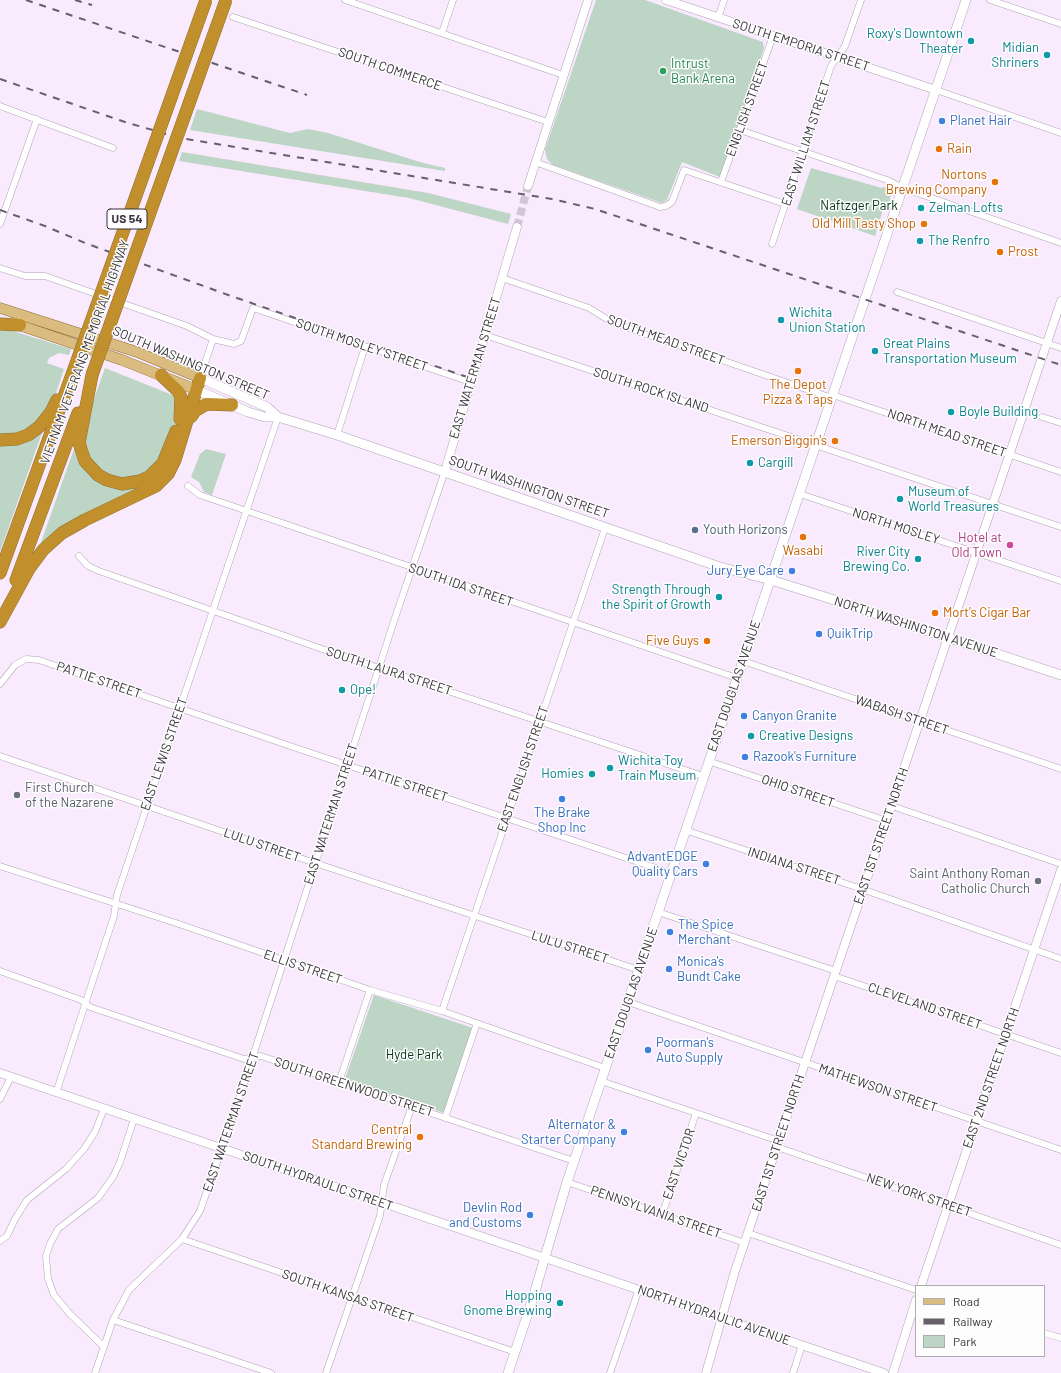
<!DOCTYPE html>
<html>
<head>
<meta charset="utf-8">
<style>
  body { margin:0 }
  #map { position:relative; width:1061px; height:1373px; overflow:hidden; background:#f9eafe; font-family:Barlow,sans-serif }
  canvas { display:block }
  .legend { position:absolute; left:915px; top:1285px; width:130px; height:72px; box-sizing:border-box; background:#fdfdfd; border:1px solid #afacaf; margin:0; padding:5px 7px; list-style:none; font-size:12px; color:#39333b }
  .legend li { display:flex; align-items:center; gap:8px; height:20px }
  .legend b { width:20px; border:1px solid #afacaf }
</style>
</head>
<body>
<div id="map">
<canvas width="1061" height="1373"></canvas>
<ul class="legend">
<li><b style="height:5px;background:#dabc81"></b>Road</li>
<li><b style="height:5px;background:#675f6a"></b>Railway</li>
<li><b style="height:11px;background:#bcd5c4"></b>Park</li>
</ul>
</div>
<script>
const context = document.querySelector('canvas').getContext('2d');
context.lineJoin = 'round';
function fillPath(path, color) { context.fillStyle = color; context.fill(path, 'evenodd'); }
const toPath = rows => new Path2D(rows.map(r => 'M' + r).join(''));
function stroke(path, color, width, dash) { context.strokeStyle = color; context.lineWidth = width; context.lineCap = dash ? 'butt' : 'round'; context.setLineDash(dash || []); context.stroke(path); }
function write(font, color, halo, rows, align = 'center') {
  context.font = font + ' Barlow,sans-serif'; context.lineWidth = 3; context.setLineDash([]); context.textBaseline = 'middle'; context.strokeStyle = halo; context.fillStyle = color; for (const [text, x, y, turn = 0] of rows) {
    context.save(); context.translate(x, y); context.rotate((+turn || 0) * Math.PI / 180); context.textAlign = isNaN(turn) ? turn : align; if (halo) context.strokeText(text, 0, 0); context.fillText(text, 0, 0); context.restore();
  }
}
fillPath(toPath([
  [596,0,645,0,763,42,764,48,720,177,682,162,667,200,662,203,553,165,547,159,545,150],
  [197,109,290,133,308,129,328,133,423,163,445,168,445,171,190,130],
  [182,152,428,193,511,214,508,224,409,198,179,161],
  [811,168,882,188,887,186,890,187,892,190,888,207,883,209,875,236,797,209],
  [0,327,71,349,69,355,59,353,49,358,47,363,64,369,53,402,49,411,22,434,0,436],
  [105,368,175,396,180,409,163,458,156,466,137,479,108,477,89,462,82,439,84,427],
  [43,430,0,552,0,442],
  [75,446,106,482,164,474,40,545],
  [206,449,226,454,212,495,204,492,199,482,191,477,200,454],
  [374,995,473,1028,444,1113,345,1079]
]), '#bcd5c4');
stroke(toPath([
  [517,227,528,186]
]), '#d3c5d7', 8, [8, 4]);
const minor = toPath([
  [345,0,563,75],
  [990,0,1061,24],
  [233,17,548,122],
  [718,18,724,0],
  [442,33,453,0],
  [936,90,1061,133],
  [0,106,113,148],
  [740,130,887,180,903,188,1061,243],
  [535,162,660,207,666,206,672,202,684,170,785,204],
  [721,182,773,36],
  [0,224,37,119],
  [772,244,831,66,845,46,861,0],
  [0,268,25,276,45,276,187,326,213,339,234,344,241,341,253,308,470,382],
  [502,278,589,308,610,321,628,328,832,398],
  [897,292,1061,348],
  [485,335,1061,527],
  [200,378,213,339],
  [833,395,1061,472],
  [1042,417,1061,423],
  [337,435,365,347],
  [188,486,200,495,737,678],
  [800,494,1061,581],
  [79,556,88,566,99,571,328,651,703,776],
  [743,661,1061,769],
  [0,684,15,665,26,659,39,660,296,748,671,873],
  [0,756,315,863,639,970],
  [708,761,887,821],
  [892,806,1061,864],
  [685,830,856,887,1061,959],
  [0,866,179,924,370,990,442,1011,605,1068],
  [658,912,836,971],
  [0,971,81,1000,90,1007,244,1059,261,1056,574,1161],
  [834,976,1061,1053],
  [628,1002,1061,1150],
  [442,1011,605,528],
  [601,1081,779,1141],
  [339,1082,370,990],
  [56,1093,114,916,117,895,278,417],
  [0,1099,11,1077],
  [445,1118,477,1023],
  [777,1147,1061,1245],
  [567,1182,745,1243],
  [662,1215,696,1113],
  [748,1233,916,1290],
  [182,1239,515,1352],
  [0,1241,7,1236,15,1219,27,1200,66,1169,84,1149,95,1132,104,1109],
  [113,1320,271,1373],
  [1044,1333,1061,1338],
  [104,1347,70,1314,54,1295,48,1279,46,1256,50,1244,58,1229,98,1198,113,1177,120,1162,134,1119],
  [95,1373,113,1320,129,1290,182,1239,200,1211,239,1099,395,618,445,471],
  [326,1373,380,1216,384,1185,412,1106],
  [610,1373,639,1289],
  [793,1373,802,1345]
]);
const tertiary = toPath([
  [666,0,936,90],
  [528,186,588,0],
  [445,471,517,227],
  [0,1073,884,1373],
  [921,1286,1061,870],
  [706,1373,735,1271,1061,301],
  [893,1373,916,1300]
]);
const secondary = toPath([
  [200,378,267,407,278,417],
  [197,390,248,412,265,417,278,417,337,435,720,567,771,580,822,596,1061,675],
  [508,1373,533,1298,567,1182,966,0]
]);
const primary = toPath([
  [0,308,137,352,200,378],
  [13,323,122,360,197,390]
]);
const motorway = toPath([
  [0,324,20,325],
  [92,375,79,443,85,461,98,475,107,480,122,484,140,481,149,477,163,463,176,431],
  [161,375,178,391,181,397,180,419],
  [191,417,195,411,207,404,232,405],
  [0,440,17,439,28,435,39,427,51,412,57,400],
  [0,573,74,369],
  [16,580,78,413],
  [0,622,29,569,43,550,62,533,85,520,156,486,168,474,175,460,200,378]
]);
stroke(minor, '#b0a2b5', 7);
stroke(tertiary, '#b0a2b5', 9);
stroke(secondary, '#b0a2b5', 10);
stroke(primary, '#916f32', 11);
stroke(motorway, '#916f32', 13);
stroke(minor, '#fff', 6);
stroke(tertiary, '#fff', 8);
stroke(secondary, '#fff', 9);
stroke(primary, '#dabc81', 10);
stroke(motorway, '#c1902d', 12);
stroke(toPath([
  [26,0,307,95],
  [75,0,92,5],
  [0,79,125,122,180,138,552,199,595,209,1061,365],
  [0,210,45,226,85,243,231,296,476,380]
]), '#675f6a', 2, [7, 7]);
const motorwayBridge = toPath([
  [74,369,206,0],
  [92,375,226,0]
]);
stroke(motorwayBridge, '#916f32', 13, []);
stroke(motorwayBridge, '#c1902d', 12);
for (const [x, y, r, color] of [
  [971,41,4,"#0f9aa8"],
  [1047,55,4,"#0f9aa8"],
  [663,71,4,"#2e9e5b"],
  [942,121,4,"#3f7fe0"],
  [939,149,4,"#e8710a"],
  [995,182,4,"#e8710a"],
  [921,208,4,"#0f9aa8"],
  [924,224,4,"#e8710a"],
  [920,241,4,"#0f9aa8"],
  [1000,252,4,"#e8710a"],
  [781,320,4,"#0f9aa8"],
  [875,351,4,"#0f9aa8"],
  [798,371,4,"#e8710a"],
  [951,412,4,"#0f9aa8"],
  [835,441,4,"#e8710a"],
  [750,463,4,"#0f9aa8"],
  [900,499,4,"#0f9aa8"],
  [695,530,4,"#5c6f8a"],
  [803,537,4,"#e8710a"],
  [1010,545,4,"#d1479c"],
  [918,559,4,"#0f9aa8"],
  [792,571,4,"#3f7fe0"],
  [719,597,4,"#0f9aa8"],
  [935,613,4,"#e8710a"],
  [819,634,4,"#3f7fe0"],
  [707,641,4,"#e8710a"],
  [342,690,4,"#0f9aa8"],
  [744,716,4,"#3f7fe0"],
  [751,736,4,"#0f9aa8"],
  [745,757,4,"#3f7fe0"],
  [610,768,4,"#0f9aa8"],
  [592,774,4,"#0f9aa8"],
  [17,795,4,"#6b7280"],
  [562,799,4,"#3f7fe0"],
  [706,864,4,"#3f7fe0"],
  [1038,881,4,"#6b7280"],
  [670,932,4,"#3f7fe0"],
  [669,969,4,"#3f7fe0"],
  [648,1050,4,"#3f7fe0"],
  [624,1132,4,"#3f7fe0"],
  [420,1137,4,"#e8710a"],
  [530,1215,4,"#3f7fe0"],
  [560,1303,4,"#0f9aa8"]
]) { const dot = new Path2D(); dot.arc(x, y, r, 0, 2 * Math.PI); context.fillStyle = color; context.fill(dot); stroke(dot, '#fdfdfd', 1.5); }
for (const [x, y, w] of [
  [127,219,40]
]) { const box = new Path2D(); box.roundRect(x - w / 2, y - 10, w, 20, 3); context.fillStyle = '#fdfdfd'; context.fill(box); stroke(box, '#39333b', 1); }
write('bold 12px', '#39333b', null, [
  ["US 54",127,219]
]);
write('13px', '#0d838f', '#fdfdfd', [
  ["Roxy's Downtown",963,34,"right"],
  ["Theater",963,49,"right"],
  ["Midian",1039,48,"right"],
  ["Shriners",1039,63,"right"],
  ["Zelman Lofts",929,208],
  ["The Renfro",928,241],
  ["Wichita",789,313],
  ["Union Station",789,328],
  ["Great Plains",883,344],
  ["Transportation Museum",883,359],
  ["Boyle Building",959,412],
  ["Cargill",758,463],
  ["Museum of",908,492],
  ["World Treasures",908,507],
  ["River City",910,552,"right"],
  ["Brewing Co.",910,567,"right"],
  ["Strength Through",711,590,"right"],
  ["the Spirit of Growth",711,605,"right"],
  ["Ope!",350,690],
  ["Creative Designs",759,736],
  ["Wichita Toy",618,761],
  ["Train Museum",618,776],
  ["Homies",584,774,"right"],
  ["Hopping",552,1296,"right"],
  ["Gnome Brewing",552,1311,"right"]
], 'left');
write('13px', '#39333b', '#fdfdfd', [
  ["SOUTH EMPORIA STREET",801,45,18],
  ["SOUTH COMMERCE",390,69,19],
  ["ENGLISH STREET",747,109,-70],
  ["EAST WILLIAM STREET",806,143,-72],
  ["SOUTH MEAD STREET",666,340,20],
  ["SOUTH MOSLEY STREET",362,345,19],
  ["VIETNAM VETERANS MEMORIAL HIGHWAY",85,352,-70],
  ["SOUTH WASHINGTON STREET",191,363,23],
  ["EAST WATERMAN STREET",475,368,-73],
  ["SOUTH ROCK ISLAND",651,390,18],
  ["NORTH MEAD STREET",947,433,19],
  ["SOUTH WASHINGTON STREET",529,487,19],
  ["NORTH MOSLEY",896,526,18],
  ["SOUTH IDA STREET",461,585,19],
  ["NORTH WASHINGTON AVENUE",916,627,18],
  ["SOUTH LAURA STREET",389,671,18],
  ["PATTIE STREET",99,680,19],
  ["EAST DOUGLAS AVENUE",734,686,-71],
  ["WABASH STREET",902,715,19],
  ["EAST LEWIS STREET",164,754,-71],
  ["EAST ENGLISH STREET",523,769,-71],
  ["PATTIE STREET",405,784,18],
  ["OHIO STREET",798,791,19],
  ["EAST WATERMAN STREET",331,814,-72],
  ["EAST 1ST STREET NORTH",881,836,-71],
  ["LULU STREET",262,845,19],
  ["INDIANA STREET",794,866,18],
  ["LULU STREET",570,947,18],
  ["ELLIS STREET",303,967,19],
  ["EAST DOUGLAS AVENUE",631,993,-71],
  ["CLEVELAND STREET",925,1006,19],
  ["EAST 2ND STREET NORTH",991,1078,-71],
  ["SOUTH GREENWOOD STREET",354,1087,18],
  ["MATHEWSON STREET",878,1088,19],
  ["EAST WATERMAN STREET",231,1122,-71],
  ["EAST 1ST STREET NORTH",778,1143,-72],
  ["EAST VICTOR",679,1164,-71],
  ["SOUTH HYDRAULIC STREET",318,1181,19],
  ["NEW YORK STREET",919,1195,19],
  ["PENNSYLVANIA STREET",656,1212,19],
  ["SOUTH KANSAS STREET",348,1296,19],
  ["NORTH HYDRAULIC AVENUE",714,1315,19]
]);
write('13px', '#27864d', '#fdfdfd', [
  ["Intrust",671,64],
  ["Bank Arena",671,79]
], 'left');
write('13px', '#366cbe', '#fdfdfd', [
  ["Planet Hair",950,121],
  ["Jury Eye Care",784,571,"right"],
  ["QuikTrip",827,634],
  ["Canyon Granite",752,716],
  ["Razook's Furniture",753,757],
  ["The Brake",562,813,"center"],
  ["Shop Inc",562,828,"center"],
  ["AdvantEDGE",698,857,"right"],
  ["Quality Cars",698,872,"right"],
  ["The Spice",678,925],
  ["Merchant",678,940],
  ["Monica's",677,962],
  ["Bundt Cake",677,977],
  ["Poorman's",656,1043],
  ["Auto Supply",656,1058],
  ["Alternator &",616,1125,"right"],
  ["Starter Company",616,1140,"right"],
  ["Devlin Rod",522,1208,"right"],
  ["and Customs",522,1223,"right"]
], 'left');
write('13px', '#c56008', '#fdfdfd', [
  ["Rain",947,149,"left"],
  ["Nortons",987,175],
  ["Brewing Company",987,190],
  ["Old Mill Tasty Shop",916,224],
  ["Prost",1008,252,"left"],
  ["The Depot",798,385,"center"],
  ["Pizza & Taps",798,400,"center"],
  ["Emerson Biggin's",827,441],
  ["Wasabi",803,551,"center"],
  ["Mort's Cigar Bar",943,613,"left"],
  ["Five Guys",699,641],
  ["Central",412,1130],
  ["Standard Brewing",412,1145]
], 'right');
write('13px', '#04331c', '#fdfdfd', [
  ["Naftzger Park",859,206],
  ["Hyde Park",414,1055]
]);
write('13px', '#4e5e75', '#fdfdfd', [
  ["Youth Horizons",703,530]
], 'left');
write('13px', '#b23c85', '#fdfdfd', [
  ["Hotel at",1002,538],
  ["Old Town",1002,553]
], 'right');
write('13px', '#5b616d', '#fdfdfd', [
  ["First Church",25,788],
  ["of the Nazarene",25,803],
  ["Saint Anthony Roman",1030,874,"right"],
  ["Catholic Church",1030,889,"right"]
], 'left');
</script>
</body>
</html>
